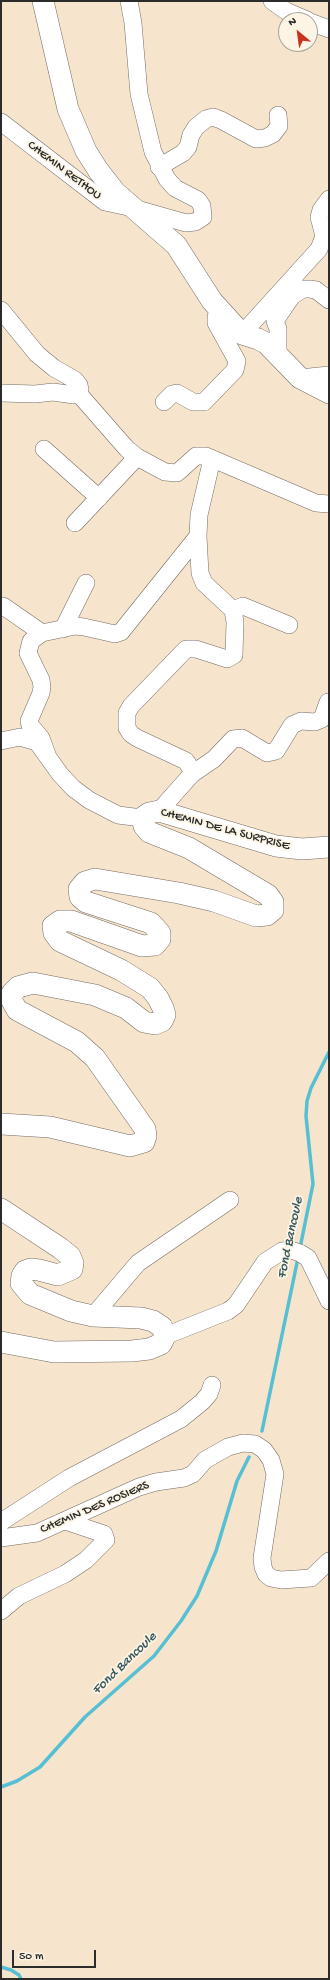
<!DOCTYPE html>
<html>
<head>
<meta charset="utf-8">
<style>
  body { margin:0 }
  #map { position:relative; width:330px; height:1980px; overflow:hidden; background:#f7e4cc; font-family:"Gochi Hand",sans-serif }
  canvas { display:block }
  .frame { position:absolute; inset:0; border:2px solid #2b2b2b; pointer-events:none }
  .north { position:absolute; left:278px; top:12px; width:40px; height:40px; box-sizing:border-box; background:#fcf5e5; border:1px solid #a8a49b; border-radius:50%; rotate:331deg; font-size:11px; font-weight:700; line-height:16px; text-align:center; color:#2b2b2b }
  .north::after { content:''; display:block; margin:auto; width:14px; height:18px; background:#c8321e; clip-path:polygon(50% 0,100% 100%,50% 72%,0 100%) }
  .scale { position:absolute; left:12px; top:1950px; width:84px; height:18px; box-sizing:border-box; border:2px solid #2b2b2b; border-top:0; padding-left:5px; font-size:12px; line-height:14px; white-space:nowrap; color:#2b2b2b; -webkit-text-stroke:3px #fcf5e5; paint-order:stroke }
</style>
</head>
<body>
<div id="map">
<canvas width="330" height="1980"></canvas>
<div class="frame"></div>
<div class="north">N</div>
<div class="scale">50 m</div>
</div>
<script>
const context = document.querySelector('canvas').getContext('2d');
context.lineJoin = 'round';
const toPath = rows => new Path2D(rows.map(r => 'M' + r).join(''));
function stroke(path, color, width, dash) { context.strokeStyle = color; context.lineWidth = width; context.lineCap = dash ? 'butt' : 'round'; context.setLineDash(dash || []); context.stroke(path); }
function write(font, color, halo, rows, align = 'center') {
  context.font = font + ' "Gochi Hand",sans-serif'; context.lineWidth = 3.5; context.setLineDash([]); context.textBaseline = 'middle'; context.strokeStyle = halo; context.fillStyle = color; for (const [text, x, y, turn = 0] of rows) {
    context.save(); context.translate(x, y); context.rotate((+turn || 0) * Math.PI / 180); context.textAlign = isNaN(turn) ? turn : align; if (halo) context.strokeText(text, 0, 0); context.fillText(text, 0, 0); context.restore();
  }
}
stroke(toPath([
  [300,1248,313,1184,306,1116,307,1101,311,1088,329,1052],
  [262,1431,298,1258],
  [1,1787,17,1781,40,1767,85,1717,154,1656,181,1621,197,1596,216,1551,237,1481,249,1457],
  [1,1967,11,1970,19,1975,21,1979]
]), '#56bfd4', 3.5);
const minor = toPath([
  [272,1,286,11,307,20],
  [310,22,329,29],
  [1,122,105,202,133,208,186,223,195,222,203,217,202,206,198,200,175,188,167,179,153,152,139,94,133,23,129,1],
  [159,167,183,153,188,147,191,135,196,127,206,119,213,117,221,120,256,139,265,138,273,134,279,126,278,115],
  [1,310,37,354,54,368,75,380,79,385,80,390,74,395,53,392,35,394,1,393],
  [242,334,319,249,324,236,319,217,321,210,329,199],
  [278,356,278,329,275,321,292,296,303,289,310,289,316,290,329,300],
  [300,378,329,375],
  [78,393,127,449,137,457,165,472,177,473,196,456,206,456,316,503,329,504],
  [164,402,172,394,177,393,193,402,204,402,235,370,237,361,216,323,216,317,219,310],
  [44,449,99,498],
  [75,523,137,457],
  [3,606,42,633],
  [233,610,243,606,289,625],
  [63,629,86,583],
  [1,741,20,737,37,742,60,774,73,788,89,800,118,815,142,818],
  [48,757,41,738,30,725,29,721,41,693,42,687,41,680,28,653,31,641,42,633,75,626,84,627,115,634,121,632,198,536],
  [192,774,214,759,233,739,242,738,267,753,276,751,292,725,301,721,315,722,322,719,328,702],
  [159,811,192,774,191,769,186,761,137,738,131,734,127,728,127,713,131,706,186,649,196,649,227,659,234,655,235,622,233,610,204,583,200,573,198,536,199,515,212,459],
  [93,1316,138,1263,230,1200],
  [165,1336,228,1311,236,1305,265,1262,282,1251,291,1250,300,1253,308,1258,329,1301],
  [1,1522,69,1478,181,1419,202,1402,209,1394,212,1385],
  [1,1538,37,1533,139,1487,156,1482,184,1478,193,1474,205,1460,228,1447,243,1443,255,1444,264,1450,271,1460,275,1474,262,1558,263,1567,266,1574,271,1578,281,1580,311,1578,329,1561],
  [1,1611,19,1596,65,1574,86,1560,106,1540,104,1534,65,1521]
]);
const major = toPath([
  [43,1,68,109,86,151,98,170,115,192,176,245,212,301,242,334,258,339,266,343,300,378,329,393],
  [1,1124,50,1127,130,1146,144,1142,146,1136,145,1129,95,1058,77,1042,17,1010,12,1001,12,993,18,987,33,983,95,995,126,1008,144,1022,155,1024,162,1021,165,1015,163,1008,158,998,150,988,121,970,60,941,54,933,53,926,60,921,71,921,142,946,155,945,160,939,160,933,151,923,86,902,80,897,79,889,85,882,95,879,179,893,214,901,256,916,267,915,273,910,273,902,268,895,189,848,149,832,144,826,142,818,149,813,159,811,276,846,302,849,329,847],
  [1,1209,60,1248,70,1256,73,1263,72,1269,58,1275,39,1270,31,1269,25,1271,22,1276,21,1283,30,1294,71,1311,93,1316,141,1318,153,1321,162,1327,165,1336,161,1344,149,1349,132,1351,54,1352,1,1342]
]);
stroke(minor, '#726c63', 18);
stroke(major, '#726c63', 22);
stroke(minor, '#fff', 17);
stroke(major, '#fff', 21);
write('13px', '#2b2b2b', '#fcf5e5', [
  ["CHEMIN RETHOU",64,171,37],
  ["CHEMIN DE LA SURPRISE",225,830,15],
  ["CHEMIN DES ROSIERS",95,1508,-23]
]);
write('italic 14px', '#38575e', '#fcf5e5', [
  ["Fond Bancoule",291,1238,-78],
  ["Fond Bancoule",125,1664,-44]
]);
</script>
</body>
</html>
